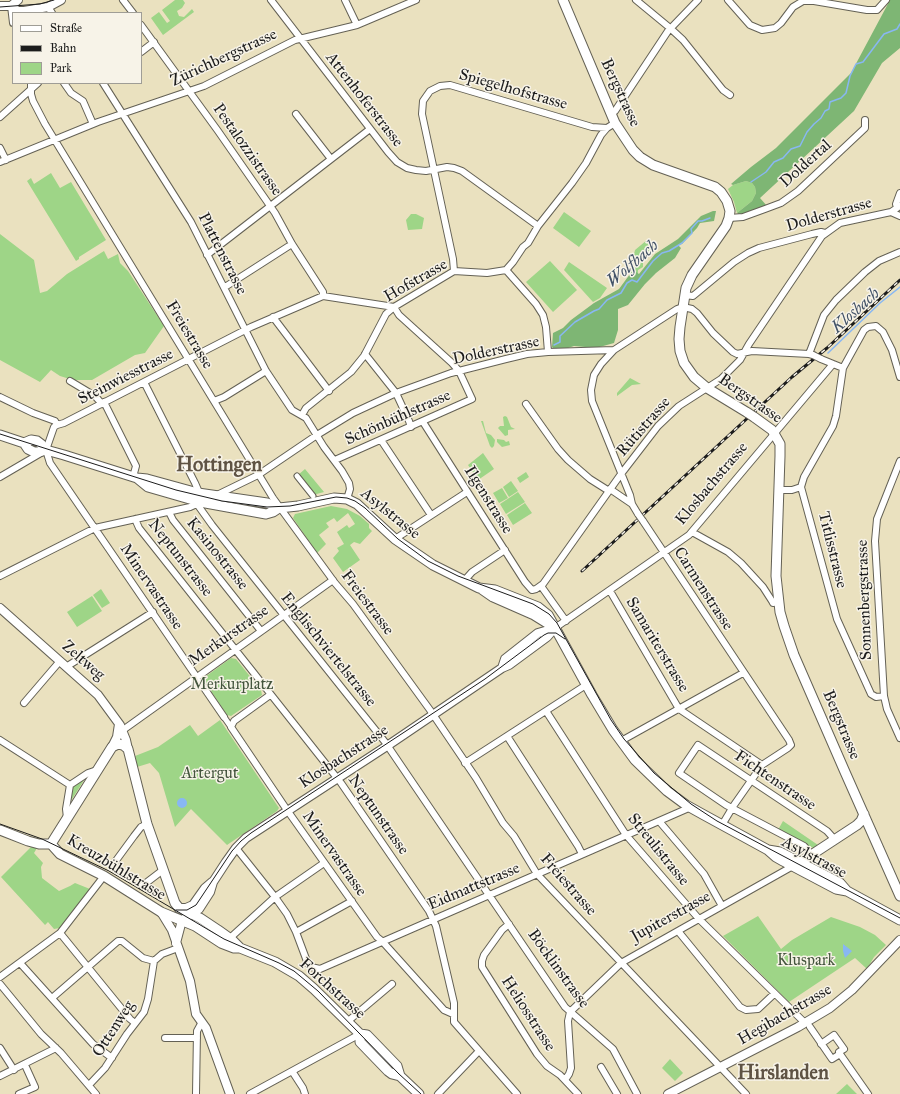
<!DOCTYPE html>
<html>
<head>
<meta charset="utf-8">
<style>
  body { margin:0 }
  #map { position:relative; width:900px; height:1094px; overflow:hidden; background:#eae1bf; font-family:"IM FELL Great Primer",serif }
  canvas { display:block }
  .legend { position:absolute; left:12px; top:12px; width:130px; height:72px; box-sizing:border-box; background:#f7f3e8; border:1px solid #9f9d96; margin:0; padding:5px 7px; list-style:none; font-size:12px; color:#1c1c1c }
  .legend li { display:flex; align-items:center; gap:8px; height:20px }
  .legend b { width:20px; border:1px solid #9f9d96 }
</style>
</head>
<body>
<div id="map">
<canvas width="900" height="1094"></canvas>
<ul class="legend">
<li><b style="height:5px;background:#fff"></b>Straße</li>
<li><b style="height:5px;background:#1c1c1c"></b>Bahn</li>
<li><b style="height:11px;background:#9ed587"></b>Park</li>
</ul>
</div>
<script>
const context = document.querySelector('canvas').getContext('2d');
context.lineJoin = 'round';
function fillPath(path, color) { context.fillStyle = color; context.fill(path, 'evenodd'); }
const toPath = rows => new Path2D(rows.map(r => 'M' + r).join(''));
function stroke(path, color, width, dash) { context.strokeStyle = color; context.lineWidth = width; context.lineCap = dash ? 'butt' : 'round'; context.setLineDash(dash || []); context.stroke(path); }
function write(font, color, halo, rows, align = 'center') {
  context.font = font + ' "IM FELL Great Primer",serif'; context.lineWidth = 3; context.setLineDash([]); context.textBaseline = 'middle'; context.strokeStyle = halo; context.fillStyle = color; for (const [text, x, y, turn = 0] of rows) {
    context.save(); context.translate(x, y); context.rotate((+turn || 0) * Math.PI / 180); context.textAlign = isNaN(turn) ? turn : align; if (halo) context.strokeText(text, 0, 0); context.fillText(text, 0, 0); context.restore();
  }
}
fillPath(toPath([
  [175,0,183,0,185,3,182,8,177,11,179,16,184,17,192,9,194,12,163,35,151,18,159,12,167,23,170,21,162,10],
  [51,173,60,188,71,182,106,240,79,257,79,259,76,261,27,181,31,178,34,184],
  [746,181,752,183,755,187,756,193,752,201,737,213,734,202,728,189,733,185],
  [564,212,591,231,579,247,553,228],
  [411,214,416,214,424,218,422,229,408,230,406,220],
  [0,234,34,260,40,293,47,291,67,274,104,251,108,259,118,254,120,263,128,271,164,326,145,353,135,355,92,380,73,380,60,376,51,370,40,382,0,360],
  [647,240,655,246,652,252,646,255,643,260,643,267,638,270,638,276,633,279,630,272,630,263,633,258,635,250],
  [550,261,577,290,553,312,526,282],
  [569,262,607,288,600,298,593,302,564,270],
  [630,378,641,384,632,385,617,396,617,393],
  [505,416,507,417,511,427,515,429,508,430,508,435,505,436,498,428,500,426,504,426,503,417],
  [481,421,483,421,486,433,491,435,495,440,494,446,492,448,490,446],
  [497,439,504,440,506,442,509,441,510,445,502,447,497,442],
  [483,453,494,469,478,480,468,465],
  [305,469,324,492,313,495,298,475],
  [526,472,529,477,520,483,517,478],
  [511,481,518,491,509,497,503,487],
  [502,488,508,498,499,503,493,493],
  [518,492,525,502,506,514,500,504],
  [525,503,532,513,513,525,507,515],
  [331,506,347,509,360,516,369,524,369,528,372,531,360,544,354,542,350,545,360,560,343,572,333,558,339,551,337,548,344,544,337,532,347,525,349,528,355,524,348,513,337,522,334,518,326,523,329,527,319,535,326,544,317,553,293,518,295,514],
  [101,589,110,603,102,608,93,595],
  [92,596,102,611,77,627,67,612],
  [231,658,236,659,261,690,262,695,231,716,227,715,205,682,205,677],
  [220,720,279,808,277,811,227,845,191,809,175,827,159,773,150,763,137,767,135,756,158,747,190,725,198,736],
  [86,777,69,804,73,787],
  [783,821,818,845,813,848,778,830],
  [31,847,37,848,34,853,43,863,41,867,42,878,59,891,70,886,75,883,90,889,60,928,54,929,48,922,45,925,1,877],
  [758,916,781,949,792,940,831,917,860,927,875,935,886,945,874,957,867,969,855,958,789,1002,723,936],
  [670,1059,683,1073,675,1081,662,1068],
  [847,1084,857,1094,836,1094]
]), '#9ed587');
fillPath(toPath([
  [890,0,900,0,900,48,882,63,854,111,760,198,767,206,740,215,737,213,752,201,756,193,755,187,752,183,746,181,733,185,731,184,751,167,776,148,851,73],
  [713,211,716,211,714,221,700,223,697,228,682,244,678,245,681,248,675,258,656,273,645,284,628,305,618,309,618,330,614,343,596,348,574,346,568,348,554,349,552,347,553,333,563,328,571,320,594,303,619,289,633,270,639,274,655,254,678,239,701,216]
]), '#7eb674');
fillPath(toPath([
  '177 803a5 5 0 1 1 10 0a5 5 0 1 1-10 0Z',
  [843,944,852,951,845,958,843,951]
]), '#88b7f3');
stroke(toPath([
  [751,182,766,172,774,162,783,158,791,149,800,146,807,132,814,124,821,118,825,111,829,109,830,102,841,98,846,93,850,76,856,64,863,62,884,34,897,29,900,24],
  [554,345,560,342,560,336,575,322,594,311,599,309,607,300,621,293,627,283,632,280,637,282,653,261,662,253,669,251,682,243,692,233,691,229,698,221,702,221,710,218],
  [828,353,880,303,900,287]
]), '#88b7f3', 1.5);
const pedestrian = toPath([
  [297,476,313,496],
  [224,717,231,727]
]);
const minor = toPath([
  [123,0,133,13],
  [271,0,388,152,397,162,407,168,416,170,426,171,447,167,454,168,462,171,538,226],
  [345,0,357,25],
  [636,0,670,28,683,40,723,90,730,95],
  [728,0,750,25,762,30,775,28,781,23,793,7,803,1,814,1,867,10,877,10,886,0],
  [11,6,13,23],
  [48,7,52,13],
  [141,25,218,131,275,213,292,244,323,292,323,296],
  [141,52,154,42],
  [31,83,31,94,33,101,45,124,273,498,335,583,353,604,430,710,476,778,503,823,514,836,537,874,746,1094],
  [64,83,71,93,83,101,93,124],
  [103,83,191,222,266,371,292,410,306,418,324,447,342,471,349,483,350,489,347,499],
  [296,114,331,159],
  [611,115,615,111,668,31,698,0],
  [0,117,38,83],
  [0,148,6,160],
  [0,162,98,122,204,86,295,40,357,25,416,0],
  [897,208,896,204,900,193],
  [891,212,900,216],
  [729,218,743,217,765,209,781,203,798,191,865,128,865,120],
  [207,255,370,129],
  [506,270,536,304,543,315,546,327,548,352],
  [454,271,453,259,422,114,423,101,430,91,440,86,450,85,592,127,607,128],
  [225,287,292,244],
  [684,295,693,296,734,262,748,253,759,248,812,234,821,232,825,233],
  [273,317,329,391],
  [614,350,601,364,594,375,591,390,592,401,630,495,632,504,638,514],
  [365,354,396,393,409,421,411,427],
  [809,354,824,315,836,300,865,272,879,261,900,252],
  [821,359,843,368],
  [70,381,95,396,102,404],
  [144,382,195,483,198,490,198,493],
  [0,397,33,413,55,421,57,425],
  [214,401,224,397,266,371],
  [104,402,136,466,133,477],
  [526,404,558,449,568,460,590,479,609,491],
  [302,415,306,408,351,372,364,356,386,314,394,307,454,271,487,273,506,270,513,262,523,247,528,243,538,226,572,183,586,163,601,135,607,128,615,123],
  [423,422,525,582,532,590,536,589,543,584,621,474,658,426,679,406,721,379,740,360,749,344,822,236,840,223,891,212,900,206],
  [381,440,431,515],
  [46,450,50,463,224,717],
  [335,460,472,399,459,371,452,363,399,315,394,307],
  [900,461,877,519,875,541,884,696,887,709,900,738],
  [0,477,46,450,54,427,57,425,64,423,251,327,323,296,394,307],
  [610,489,632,504],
  [779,490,792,490,801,487],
  [217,495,258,475,317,435,353,413,396,393,451,373,506,359,527,354,548,352,614,350,677,309,683,307,692,309,697,313,713,333,733,352,737,354,752,351,809,354,813,355],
  [197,504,212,525,385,742,565,1007,613,1049,637,1094],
  [169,512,173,520,261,631],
  [135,519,139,528,341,783,429,911,436,926,454,1003,454,1022,517,1094],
  [643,521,789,740,791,745,788,748,762,765,734,805,722,825],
  [692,532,728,552,741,563,763,587,772,601,773,603,778,602],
  [395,539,467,492],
  [0,576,95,528,190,507,201,502],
  [464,581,472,572,505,550],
  [541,586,566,621],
  [610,591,679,709,762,765],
  [555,628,689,535,833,364],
  [66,667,153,612],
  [270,695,234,721,231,727,287,810,377,937,382,941,444,1010,453,1014],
  [884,696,876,697,871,694,837,619,801,487,804,477,833,426,836,416,843,368,864,330,868,327,876,326,883,332,892,350,900,377],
  [24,703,60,661],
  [546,711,626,835,699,919,805,1023],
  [123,730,333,580],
  [507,736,578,846,582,854],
  [0,740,70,785],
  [621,741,743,673],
  [465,763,586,685],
  [67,818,66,809,70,785,88,773,97,770],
  [659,821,704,874,722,906],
  [236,848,275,897,287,914,296,932,308,964,311,967,320,969,691,807],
  [812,855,804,846,726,805,679,773,698,745,827,831,835,840],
  [112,866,134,836,141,827,147,824],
  [142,886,163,870],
  [509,924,502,930,484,955,482,961,482,967,537,1054,547,1066,560,1075,578,1094],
  [678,931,740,1007,746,1010,758,1009,774,994],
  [296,932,352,901],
  [60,933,130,1019,135,1023],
  [230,938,275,897,324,863],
  [20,963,93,1044,112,1058],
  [0,977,60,933,104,876],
  [0,984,41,1034,61,1053,96,1094],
  [52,998,118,941,122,941,143,958,154,961],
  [347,1022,392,984],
  [810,1027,832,1059,840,1054,868,1094],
  [165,1038,197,1038],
  [821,1044,834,1035,844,1049,839,1052,840,1054],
  [0,1048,14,1070],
  [601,1067,617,1094],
  [292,1071,303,1088,305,1094],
  [0,1076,56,1048],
  [565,1080,569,1074,571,1068,568,1021,570,1012,621,963,793,866],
  [89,1085,105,1068,127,1034,144,1012,148,999,154,961,162,954,178,948],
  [19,1094,35,1087,25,1065],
  [196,1094,197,1031,202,1022],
  [250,1094,360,1034],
  [438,1094,479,1051]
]);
const tertiary = toPath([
  [0,6,11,6,18,0],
  [11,6,18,11,24,11,48,7,61,0],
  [0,608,98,695,120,725,126,740,128,749],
  [502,668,505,659,538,633,555,628],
  [112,747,117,737,119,724],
  [179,908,186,908,193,905,205,888,212,882],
  [161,912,172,930,190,981,196,1014,206,1028,230,1094],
  [176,943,181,924,186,917,199,909,210,892,213,882,226,862,236,848,246,838,387,746,502,668,509,665,547,637,555,628],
  [668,1094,798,1027,830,1008,852,990,900,940]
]);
const secondary = toPath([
  [563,0,615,123,633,150,640,157,653,165,715,187,721,192,727,201,730,211,729,218,726,226,692,275,686,288,680,327,679,339,680,351,684,363,694,377,707,388,748,413],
  [754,417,772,430,780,444,780,456,776,576,780,612,784,626,794,655,845,772,900,896],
  [0,435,24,443,31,440,37,441,41,444,46,450,64,455,137,478,147,479,198,493,267,503,279,508,298,506,334,498,347,499,357,504,395,539,433,565,479,588,495,590,538,607,548,615,592,695,613,730,635,760,667,791,686,805,704,815,768,850,776,857,783,861,836,889,847,891,900,920],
  [24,443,28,449,34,452,39,452,46,450],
  [137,478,148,487,200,502,266,514,273,512,279,508],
  [480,588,493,597,534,615,555,628],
  [0,830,28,841,39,844,51,844],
  [51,844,60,854,104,876,161,912,195,926,221,943,234,948,240,948,275,962,299,976,314,989,360,1034,367,1035,397,1066,400,1076],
  [51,844,112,747,118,744,123,745,128,749,147,824,175,903,179,908,200,918,218,930,232,940,240,948],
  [768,850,780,852,840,883,847,891],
  [796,865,857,825,861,821,864,814],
  [360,1034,360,1042,388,1071,392,1074,400,1076,419,1094]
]);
stroke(pedestrian, '#646155', 7);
stroke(minor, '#646155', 8);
stroke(tertiary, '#646155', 10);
stroke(secondary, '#646155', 11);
stroke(pedestrian, '#fff', 5);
stroke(minor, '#fff', 6);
stroke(tertiary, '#fff', 8);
stroke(secondary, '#fff', 9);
stroke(toPath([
  [0,7,40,4,54,0],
  [0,434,176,490,222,501,267,507,290,506,336,497,347,498,355,501,365,508,398,539,428,561,458,576,533,604,549,614,557,623,611,720,624,739,654,773,691,804,717,821,900,918],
  [0,824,42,839,109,871,224,939,279,963,294,971,318,991,399,1074,421,1094],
  [176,910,187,910,196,905,232,851,241,841,251,833,485,679,544,635,548,633,556,633,565,639]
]), '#1c1c1c', 1);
const rail = toPath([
  [582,571,792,377,827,348,900,280]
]);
stroke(rail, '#1c1c1c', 3);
stroke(rail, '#f7f3e8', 1.5, [4.5]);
const minorBridge = toPath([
  [813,355,821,359],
  [638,514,643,521]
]);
const secondaryBridge = toPath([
  [748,413,754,417]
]);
stroke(minorBridge, '#646155', 8, []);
stroke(secondaryBridge, '#646155', 11, []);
stroke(minorBridge, '#fff', 6);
stroke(secondaryBridge, '#fff', 9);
write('16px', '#1c1c1c', '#f7f3e8', [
  ["Zürichbergstrasse",224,58,-25],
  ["Spiegelhofstrasse",513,90,16],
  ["Bergstrasse",620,93,65],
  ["Attenhoferstrasse",364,100,52],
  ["Pestalozzistrasse",247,150,55],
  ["Doldertal",806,164,-42],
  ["Dolderstrasse",829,215,-16],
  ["Plattenstrasse",222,254,63],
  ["Hofstrasse",416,281,-30],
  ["Freiestrasse",189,335,59],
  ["Dolderstrasse",496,351,-12],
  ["Steinwiesstrasse",126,377,-27],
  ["Bergstrasse",750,399,35],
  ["Schönbühlstrasse",398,418,-24],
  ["Rütistrasse",644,427,-49],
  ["Klosbachstrasse",712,484,-50],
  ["Ilgenstrasse",488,500,58],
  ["Asylstrasse",390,514,39],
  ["Titlisstrasse",832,550,76],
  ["Kasinostrasse",217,554,51],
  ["Neptunstrasse",180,558,52],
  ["Minervastrasse",151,587,56],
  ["Carmenstrasse",703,589,57],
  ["Sonnenbergstrasse",865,600,-92],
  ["Freiestrasse",367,603,53],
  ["Merkurstrasse",229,636,-35],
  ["Samariterstrasse",657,645,59],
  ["Englischviertelstrasse",328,650,51],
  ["Zeltweg",83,661,41],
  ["Bergstrasse",841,725,67],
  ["Klosbachstrasse",344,757,-33],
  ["Fichtenstrasse",775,781,34],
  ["Neptunstrasse",378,815,55],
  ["Streulistrasse",658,850,51],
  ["Minervastrasse",334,854,55],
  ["Asylstrasse",814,858,28],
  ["Kreuzbühlstrasse",116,868,31],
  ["Freiestrasse",568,885,49],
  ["Eidmattstrasse",474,887,-23],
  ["Jupiterstrasse",671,917,-29],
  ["Böcklinstrasse",558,969,54],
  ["Forchstrasse",332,989,42],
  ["Heliosstrasse",528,1014,57],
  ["Hegibachstrasse",785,1015,-30],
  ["Ottenweg",114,1029,-57]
]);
write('16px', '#43543c', '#f7f3e8', [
  ["Merkurplatz",232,685],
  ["Artergut",210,774],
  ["Kluspark",806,961]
]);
write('italic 17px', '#425267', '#f7f3e8', [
  ["Wolfbach",633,264,-41],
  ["Klosbach",856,311,-42]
]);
write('bold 20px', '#5f5344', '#f7f3e8', [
  ["Hottingen",219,466],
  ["Hirslanden",783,1074]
]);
</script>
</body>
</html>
